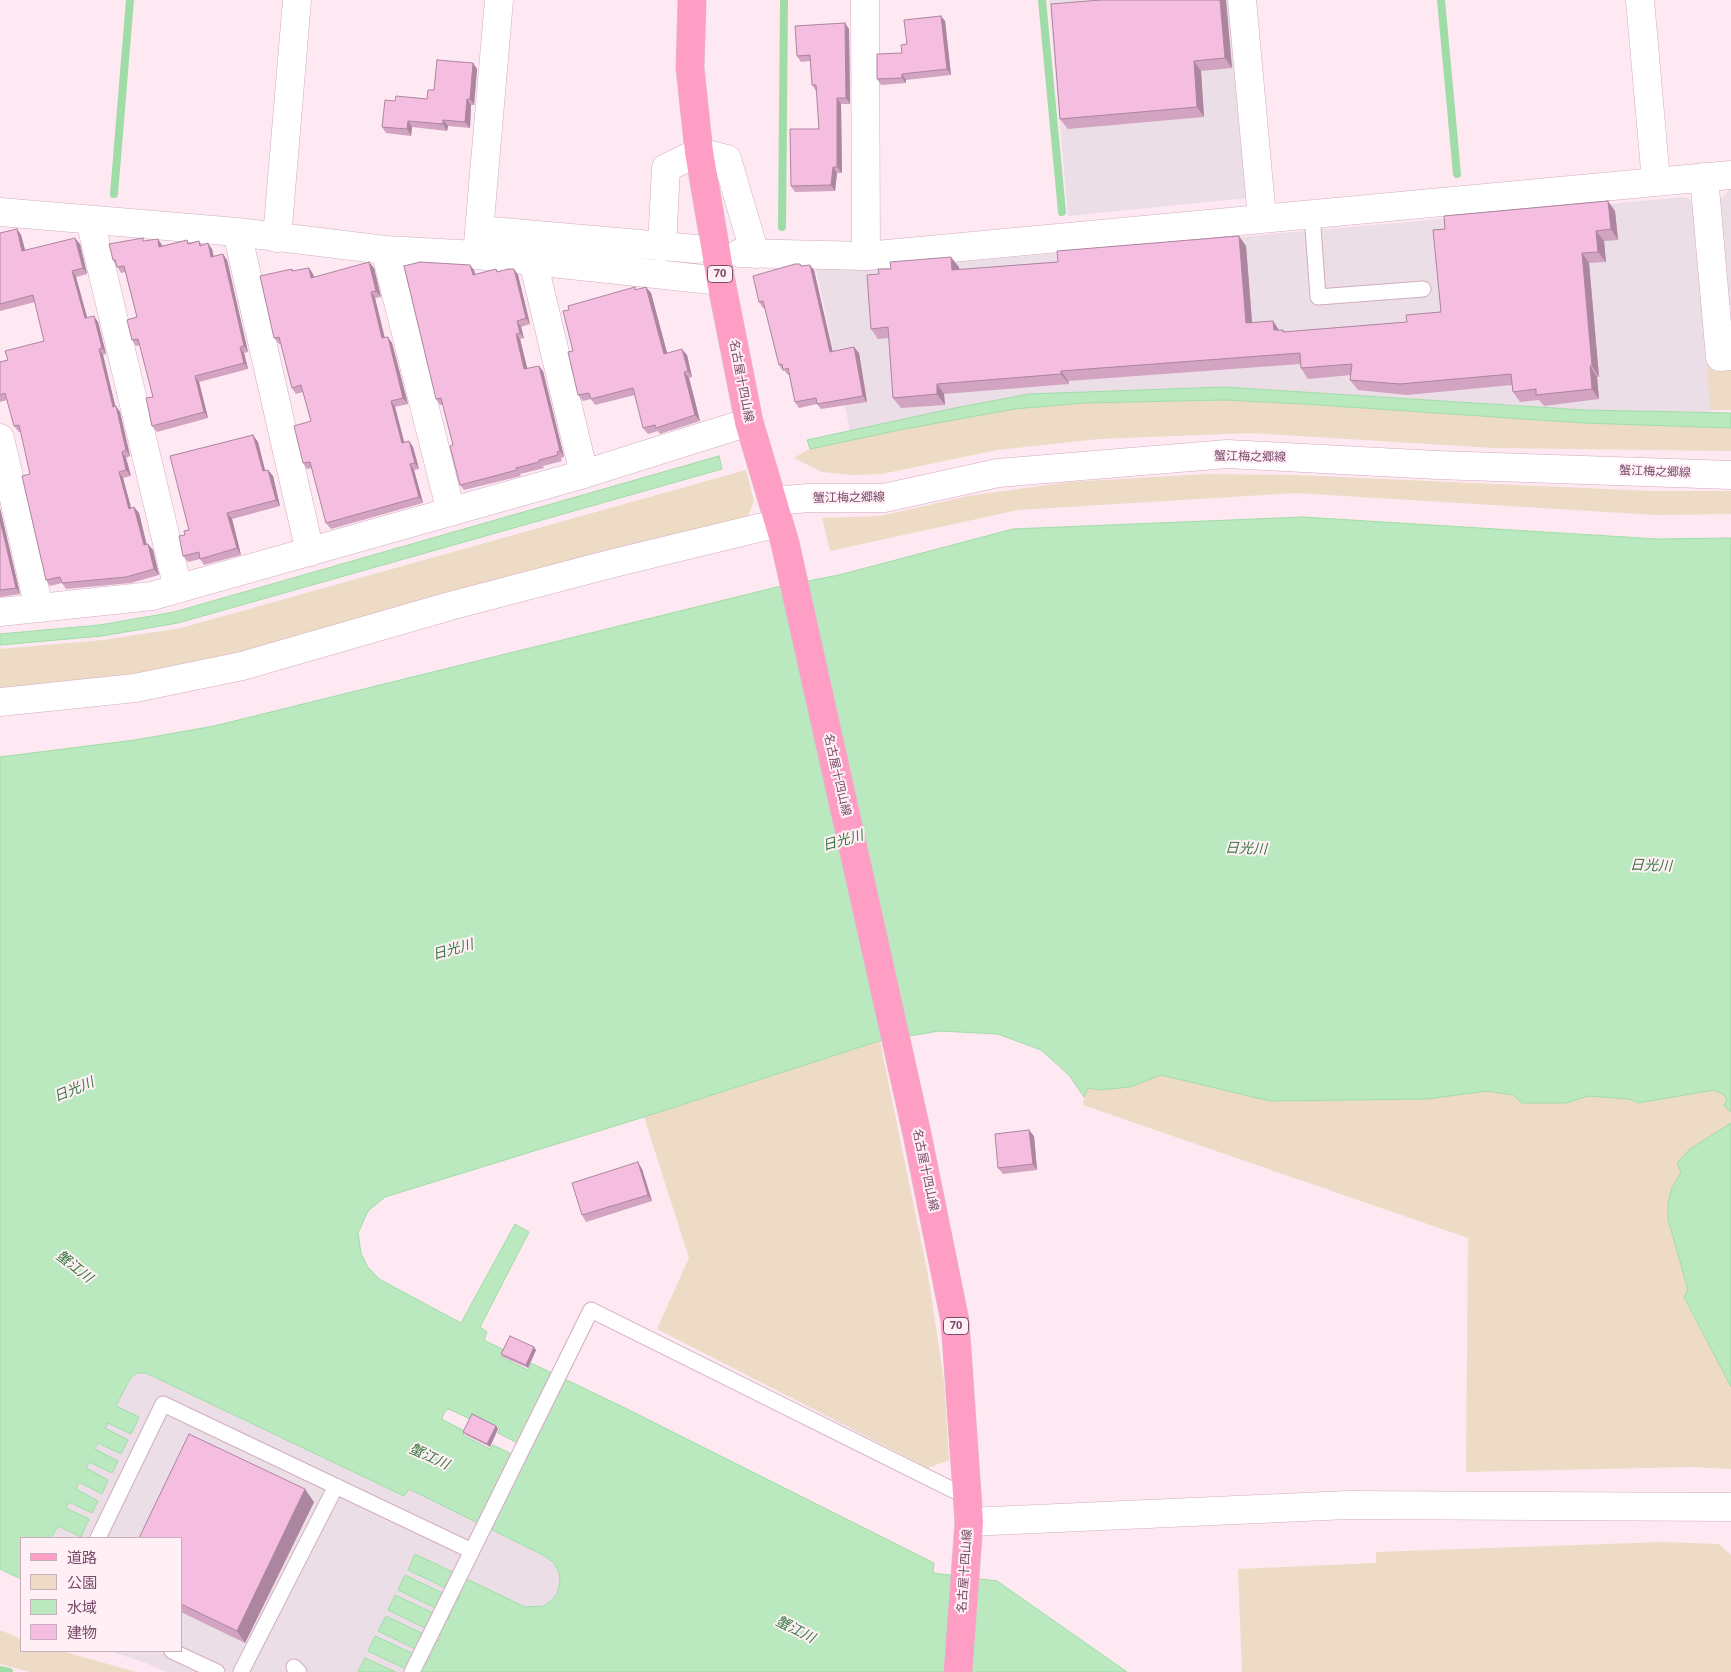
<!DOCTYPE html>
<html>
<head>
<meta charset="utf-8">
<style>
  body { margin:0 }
  #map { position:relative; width:1731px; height:1672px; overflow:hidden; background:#fee8f1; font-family:"Noto Sans","Noto Sans JP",sans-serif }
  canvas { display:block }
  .legend { position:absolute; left:20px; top:1537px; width:162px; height:115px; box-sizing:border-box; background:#fff0f6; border:1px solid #caaebe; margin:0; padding:6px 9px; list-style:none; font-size:15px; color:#7a4a6a }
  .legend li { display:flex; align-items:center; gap:10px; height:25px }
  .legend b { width:25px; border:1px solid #caaebe }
</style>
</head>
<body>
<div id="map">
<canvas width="1731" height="1672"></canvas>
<ul class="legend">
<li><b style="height:6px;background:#ff9ec5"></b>道路</li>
<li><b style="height:14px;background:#eddbc5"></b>公園</li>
<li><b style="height:14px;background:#bae9c0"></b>水域</li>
<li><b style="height:14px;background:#f5bee1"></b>建物</li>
</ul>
</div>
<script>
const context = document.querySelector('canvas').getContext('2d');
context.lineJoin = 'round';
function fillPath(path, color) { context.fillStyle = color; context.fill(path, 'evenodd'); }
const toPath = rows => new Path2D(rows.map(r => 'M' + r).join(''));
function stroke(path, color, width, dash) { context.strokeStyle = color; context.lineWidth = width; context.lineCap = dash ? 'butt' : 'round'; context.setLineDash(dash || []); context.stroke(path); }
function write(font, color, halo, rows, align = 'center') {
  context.font = font + ' "Noto Sans","Noto Sans JP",sans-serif'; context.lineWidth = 4; context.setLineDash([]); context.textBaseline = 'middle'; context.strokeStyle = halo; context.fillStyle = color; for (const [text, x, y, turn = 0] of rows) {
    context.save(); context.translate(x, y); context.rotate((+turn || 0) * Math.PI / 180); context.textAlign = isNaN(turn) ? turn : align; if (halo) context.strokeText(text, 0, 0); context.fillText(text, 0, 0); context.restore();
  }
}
fillPath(toPath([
  [1049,0,1231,0,1247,198,1068,216],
  [1731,188,1731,305,1724,305,1715,205],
  [1686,197,1696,205,1711,413,1584,410,1224,387,1029,394,850,431,816,268,869,270],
  [137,1373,146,1373,403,1496,408,1489,543,1555,554,1563,559,1572,560,1582,557,1594,551,1601,544,1606,525,1607,415,1554,408,1570,460,1595,458,1601,405,1575,398,1590,450,1615,448,1621,395,1595,388,1610,441,1636,438,1641,386,1616,431,1656,429,1661,375,1636,412,1672,396,1672,365,1658,358,1672,166,1672,146,1663,109,1651,181,1651,181,1538,51,1538,58,1526,81,1536,66,1508,69,1502,92,1513,75,1489,79,1482,101,1493,86,1469,89,1462,112,1473,95,1450,98,1443,121,1454,105,1429,108,1422,131,1434,116,1406,131,1377]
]), '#ecdee6');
fillPath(toPath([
  [1707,364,1731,364,1731,410,1710,410],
  [1225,400,1304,404,1584,423,1731,428,1731,451,1493,448,1251,433,1099,439,997,450,882,474,850,475,822,472,794,458,810,449,899,430,1014,409,1084,403],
  [746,470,754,501,747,518,242,658,0,695,0,649,103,640,181,628],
  [1207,474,1295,475,1651,491,1731,491,1731,514,1656,515,1296,493,1018,510,830,551,822,518,880,516,968,496,1069,482],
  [880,1041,928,1275,944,1381,949,1460,928,1468,657,1329,689,1258,644,1117],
  [1161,1075,1270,1101,1427,1099,1487,1091,1566,1103,1588,1096,1630,1099,1638,1103,1714,1090,1723,1094,1727,1099,1724,1106,1731,1112,1731,1123,1681,1172,1672,1188,1668,1219,1688,1290,1684,1298,1731,1387,1731,1469,1691,1467,1466,1472,1468,1238,1083,1105,1084,1097,1088,1088,1099,1090,1130,1087],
  [1663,1542,1719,1544,1731,1555,1731,1672,1242,1672,1238,1569,1376,1563,1376,1552],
  [0,1630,21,1639,21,1651,62,1651,136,1672,30,1672,0,1664]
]), '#eddbc5');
const water = toPath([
  [1224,387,1584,410,1731,413,1731,428,1584,423,1304,404,1225,400,1084,403,1014,409,899,430,810,449,807,440,955,408,1029,394,1224,387],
  [719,456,722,469,178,623,102,636,0,645,0,634,100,625,174,612,719,456],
  [1303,517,1657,539,1731,538,1731,1112,1724,1106,1727,1099,1723,1094,1714,1090,1638,1103,1630,1099,1588,1096,1566,1103,1522,1103,1513,1095,1487,1091,1427,1099,1270,1101,1161,1075,1130,1087,1099,1090,1088,1088,1084,1097,1069,1075,1041,1050,998,1034,939,1031,879,1041,644,1117,385,1197,368,1211,358,1233,361,1253,367,1266,379,1279,461,1323,515,1224,529,1232,480,1327,487,1332,484,1340,504,1350,501,1357,528,1370,531,1363,621,1406,934,1563,933,1573,997,1581,1127,1672,412,1672,368,1651,375,1636,429,1661,430,1656,378,1631,386,1616,438,1641,441,1636,388,1610,395,1595,448,1620,450,1615,398,1590,405,1575,457,1600,460,1595,408,1570,415,1554,525,1607,544,1606,551,1601,557,1594,560,1582,559,1572,554,1563,543,1555,409,1489,404,1496,146,1373,137,1373,131,1377,116,1406,139,1417,131,1434,108,1423,105,1428,128,1440,121,1454,98,1443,95,1449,118,1461,112,1473,89,1462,86,1468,108,1480,102,1494,79,1482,76,1489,98,1501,92,1513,69,1502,66,1508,89,1519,81,1537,58,1526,51,1538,21,1538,21,1579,0,1569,0,757,135,740,214,726,777,587,839,575,1013,529,1303,517],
  [449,1409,470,1419,473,1414,500,1428,498,1433,531,1450,526,1461,493,1445,490,1449,463,1435,465,1431,443,1420,442,1418,445,1411,449,1409],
  [1731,1123,1731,1387,1684,1297,1688,1290,1668,1219,1668,1202,1672,1188,1681,1172,1677,1163,1690,1149,1731,1123],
  [365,1658,396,1672,358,1672,365,1658]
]);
fillPath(water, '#bae9c0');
stroke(water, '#a0dca7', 1);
stroke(toPath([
  [1042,0,1062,212],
  [1441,0,1457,174],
  [114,194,130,0],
  [782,227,784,0],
  [0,1670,9,1672]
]), '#a0dca7', 8);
const service = toPath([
  [1312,214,1318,297,1423,289],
  [98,1538,163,1404,472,1551],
  [172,1651,217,1672],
  [294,1667,299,1672],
  [241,1672,336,1486],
  [412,1672,591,1310,967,1497]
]);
const minor = toPath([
  [865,0,866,256],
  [1242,0,1262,218],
  [1640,0,1656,181],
  [1704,177,1720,357,1731,356],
  [0,212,237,232,385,250,477,255,721,281],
  [90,220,178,589],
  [480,230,696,249],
  [237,232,310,552],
  [277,238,297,0],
  [662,247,666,168,699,152,727,159,755,254],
  [385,250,451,512],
  [477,255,499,0],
  [0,438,39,608],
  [584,474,749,422],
  [0,612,152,596,584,474,533,261],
  [0,702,135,688,242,666,450,606,610,564,779,523],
  [969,1522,1348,1505,1731,1507]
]);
const tertiary = toPath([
  [740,253,866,256,1731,175]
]);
const secondary = toPath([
  [773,501,809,498,884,498,998,473,1227,454,1437,465,1731,475]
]);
const primary = toPath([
  [692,0,690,68,699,152,721,281,749,422,785,543,917,1134,955,1321,969,1522,958,1672]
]);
stroke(service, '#d1acc2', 17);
stroke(minor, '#d1acc2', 29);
stroke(tertiary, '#d1acc2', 29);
stroke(secondary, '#d2a8c1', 29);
stroke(primary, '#d4c5cf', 29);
stroke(service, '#fff', 15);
stroke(minor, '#fff', 28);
stroke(tertiary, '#fff', 28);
stroke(secondary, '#fff', 28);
stroke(primary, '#ff9ec5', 28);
fillPath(toPath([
  [1101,0,1226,0,1232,68,1201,71,1204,117,1068,129,1060,119],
  [945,21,951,75,906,80,906,83,881,85,877,79,902,53,907,44],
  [849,29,850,104,841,104,842,173,837,173,835,191,795,192,791,186,819,129,817,91,816,91,812,85,810,61,801,62,797,56],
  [473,63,477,69,474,105,471,105,470,128,448,126,447,131,412,127,411,136,386,133,382,127,395,101,427,99,434,90],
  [1615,211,1618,240,1604,241,1606,262,1589,263,1599,377,1597,377,1599,399,1544,406,1539,400,1520,402,1513,392,1512,385,1407,395,1358,390,1350,380,1351,375,1308,379,1301,368,1300,364,1068,381,1069,384,944,394,945,405,901,408,893,398,889,338,878,339,871,329,879,274,959,267,959,270,1246,246,1252,323,1273,321,1279,330,1283,330,1285,332,1407,322,1441,312],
  [17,229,21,235,25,250,80,244,87,274,76,277,87,318,98,322,106,354,103,355,115,406,120,412,130,456,126,458,131,476,123,478,131,508,134,507,139,513,147,545,148,544,153,550,159,575,131,583,66,589,62,583,50,586,46,580,30,474,21,432,19,432,14,426,7,400,0,402,0,362,8,360,44,341,35,302,0,311,0,233],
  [158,239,162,246,187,240,189,243,199,241,202,245,212,249,214,257,223,254,227,260,248,352,244,353,248,369,199,382,208,418,157,432,152,426,153,397,140,345,136,346,132,340,137,317,125,272,121,273,113,260,145,241],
  [800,264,801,266,814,270,832,351,859,353,867,402,821,409,817,404,799,408,795,402,789,375,788,375,784,370,783,371,779,365,765,308,763,308,759,302],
  [309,268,313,274,314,277,374,268,381,297,375,298,385,338,392,343,408,404,395,407,404,442,409,441,413,447,419,469,414,470,423,503,331,529,326,523,312,468,307,469,303,463,311,421,303,392,296,394,292,388,281,344,279,344,274,338,292,269,293,271],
  [514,269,518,275,530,324,521,327,524,338,520,339,527,369,543,371,564,457,561,458,562,461,543,466,544,468,520,474,521,476,464,490,460,485,453,445,443,405,440,405,436,399,474,270,475,274],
  [646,287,651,293,667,353,687,355,692,377,689,378,700,421,660,434,658,431,648,434,643,428,635,395,595,405,591,399,583,401,578,395,569,310],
  [258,442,265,471,268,470,273,476,280,506,232,519,241,555,204,565,200,559,188,562,183,556,185,535],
  [0,508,20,594,0,597],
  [1034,1136,1037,1170,1003,1174,998,1168],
  [642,1169,652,1201,586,1222,582,1215],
  [536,1350,528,1368,503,1357,501,1354],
  [496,1426,498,1429,490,1447,466,1435,463,1432],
  [314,1502,245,1643,181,1612,181,1538]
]), '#d3a3c2');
fillPath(toPath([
  [1220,0,1226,0,1226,1,1232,68,1225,58],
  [941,16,945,21,951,75,947,69],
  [845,23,849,29,850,104,846,98],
  [1194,61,1201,71,1204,117,1197,107],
  [473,63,477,69,474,105,470,99],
  [902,74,906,80,906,83,902,78],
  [837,98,841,104,842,173,837,167],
  [467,99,471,105,470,128,465,122],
  [443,120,448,126,447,131,443,124],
  [408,121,412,127,411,136,407,129],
  [833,167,837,173,835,191,831,185],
  [1608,201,1615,211,1618,240,1611,229],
  [17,229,21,235,27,257,22,251],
  [1596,231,1604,241,1606,262,1598,252],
  [1239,236,1246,246,1253,334,1246,323],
  [75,238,80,244,87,274,83,268],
  [158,239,162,245,163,253,159,247],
  [208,243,212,249,215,263,211,257],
  [1582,253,1589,263,1599,377,1592,366],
  [223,254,227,260,248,352,244,346],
  [951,257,959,267,960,281,952,270],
  [369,262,374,268,381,297,376,291],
  [470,265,474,270,477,281,473,275],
  [810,265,814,270,834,357,830,352],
  [309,268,313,274,315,284,311,278],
  [514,269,518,275,530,324,526,318],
  [72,271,76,277,89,324,85,318],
  [646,287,651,293,669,360,664,354],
  [371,292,375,298,386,344,382,338],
  [94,316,98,322,106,354,102,348],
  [517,321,521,327,524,338,520,333],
  [1273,321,1280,332,1274,330],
  [516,334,520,339,529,375,524,369],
  [388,337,392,343,408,404,403,398],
  [240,347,244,353,248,369,244,363],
  [854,347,859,353,867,402,863,396],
  [99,349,103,355,117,413,113,407],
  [682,349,687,355,692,377,688,371],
  [539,366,543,371,564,457,560,451],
  [1590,366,1597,377,1599,399,1592,389],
  [1061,371,1068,381,1069,384,1061,374],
  [684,372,689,378,700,421,695,415],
  [195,376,199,382,208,418,204,412],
  [937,384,944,394,945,405,937,394],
  [391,401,395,407,406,449,402,443],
  [116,406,120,412,130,456,126,450],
  [253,435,258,442,267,478,263,471],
  [409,441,413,447,419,469,415,463],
  [122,452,126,458,131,476,126,470],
  [410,464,414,470,423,503,419,497],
  [268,470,273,476,280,506,276,500],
  [119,472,123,478,133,515,129,509],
  [134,507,139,513,148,551,144,545],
  [0,508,20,594,16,588,0,520],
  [227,513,232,519,241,555,237,548],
  [148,544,153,550,159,575,154,569],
  [1029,1130,1034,1136,1037,1170,1033,1164],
  [638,1162,642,1169,652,1201,648,1195],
  [534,1347,536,1350,528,1368,526,1365],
  [496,1426,498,1429,490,1447,487,1444],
  [305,1489,314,1502,245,1643,237,1631]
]), '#ac859e');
const building = toPath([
  [1101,0,1220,0,1225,58,1194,61,1197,107,1060,119,1051,4,1101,0],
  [941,16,947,69,902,74,902,78,877,79,877,54,902,53,901,45,907,44,904,20,941,16],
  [845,23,846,98,837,98,837,167,833,167,831,185,791,186,790,129,819,129,816,85,812,85,810,55,797,56,795,26,845,23],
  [437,60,473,63,470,99,467,99,465,122,443,120,443,124,408,121,407,129,382,127,385,100,395,101,396,96,427,99,428,90,434,90,437,60],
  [1608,201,1611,229,1596,231,1598,252,1582,253,1592,366,1590,366,1592,389,1536,395,1536,389,1513,392,1511,374,1400,384,1350,380,1352,364,1301,368,1300,353,1061,371,1061,374,937,384,937,394,893,398,888,327,871,329,867,275,879,274,878,269,891,269,890,262,951,257,952,270,1058,262,1057,251,1239,236,1246,323,1273,321,1274,330,1283,330,1283,332,1407,322,1406,315,1441,312,1433,230,1445,229,1444,216,1608,201],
  [17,229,22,251,75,238,83,268,72,271,85,318,94,316,102,348,99,349,113,407,116,406,126,450,122,452,126,470,119,472,129,509,134,507,144,545,148,544,154,569,126,577,62,583,60,577,46,580,22,476,30,474,19,425,14,426,5,393,0,395,0,362,8,360,5,351,44,341,33,295,0,304,0,233,17,229],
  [143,238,143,241,158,239,159,247,187,240,188,244,199,241,200,246,208,243,211,257,223,254,244,346,240,347,244,363,195,376,204,412,152,426,146,398,153,397,138,339,132,340,127,320,137,317,124,266,117,267,115,260,113,260,109,244,143,238],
  [369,262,376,291,371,292,382,338,388,337,403,398,391,401,402,443,409,441,415,463,410,464,419,497,326,523,310,462,303,463,294,426,311,421,301,385,292,388,279,337,274,338,260,276,292,269,292,271,309,268,311,278,369,262],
  [420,262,470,265,473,275,496,269,497,272,508,269,514,269,526,318,517,321,520,333,516,334,524,369,539,366,560,451,557,452,558,455,539,460,539,462,516,468,517,470,460,485,450,446,453,445,441,398,436,399,404,266,420,262],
  [795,264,800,264,801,266,810,265,830,352,854,347,863,396,817,404,816,398,795,402,788,368,783,370,782,364,779,365,763,301,759,302,753,276,795,264],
  [635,287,635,290,646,287,664,354,682,349,688,371,684,372,695,415,656,428,655,425,643,428,633,388,591,399,589,393,578,395,568,352,573,351,563,311,569,310,568,306,635,287],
  [253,435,263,471,268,470,276,500,227,513,237,548,200,559,199,552,183,556,179,536,185,535,184,531,189,530,170,456,253,435],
  [0,520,16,588,0,590,0,520],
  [1029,1130,1033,1164,998,1168,995,1134,1029,1130],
  [638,1162,648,1195,582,1215,572,1183,638,1162],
  [510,1336,534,1347,526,1365,501,1354,510,1336],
  [472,1414,496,1426,487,1444,463,1432,472,1414],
  [189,1434,305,1489,237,1631,181,1604,181,1538,139,1538,189,1434]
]);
fillPath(building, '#f5bee1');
stroke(building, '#ac859e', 1);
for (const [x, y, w] of [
  [720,274,25],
  [956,1326,25]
]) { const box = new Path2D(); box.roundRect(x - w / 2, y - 8.5, w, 17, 4); context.fillStyle = '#fff0f6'; context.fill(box); stroke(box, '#7a4a6a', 1); }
write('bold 11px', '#7a4a6a', null, [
  ["70",720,274],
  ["70",956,1326]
]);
write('12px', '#7a4a6a', '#fff0f6', [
  ["名古屋十四山線",741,381,79],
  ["蟹江梅之郷線",1250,457,1],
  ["蟹江梅之郷線",1655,472,2],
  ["蟹江梅之郷線",849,498,-1],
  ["名古屋十四山線",837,775,77],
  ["名古屋十四山線",925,1170,78],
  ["名古屋十四山線",965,1571,-86]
]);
write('italic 14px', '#397941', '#fff0f6', [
  ["日光川",843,841,-16],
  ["日光川",1246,849,2],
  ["日光川",1651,866,2],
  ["日光川",453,950,-16],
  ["日光川",74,1090,-23],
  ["蟹江川",74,1267,38],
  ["蟹江川",429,1457,25],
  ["蟹江川",795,1630,27]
]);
</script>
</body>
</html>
